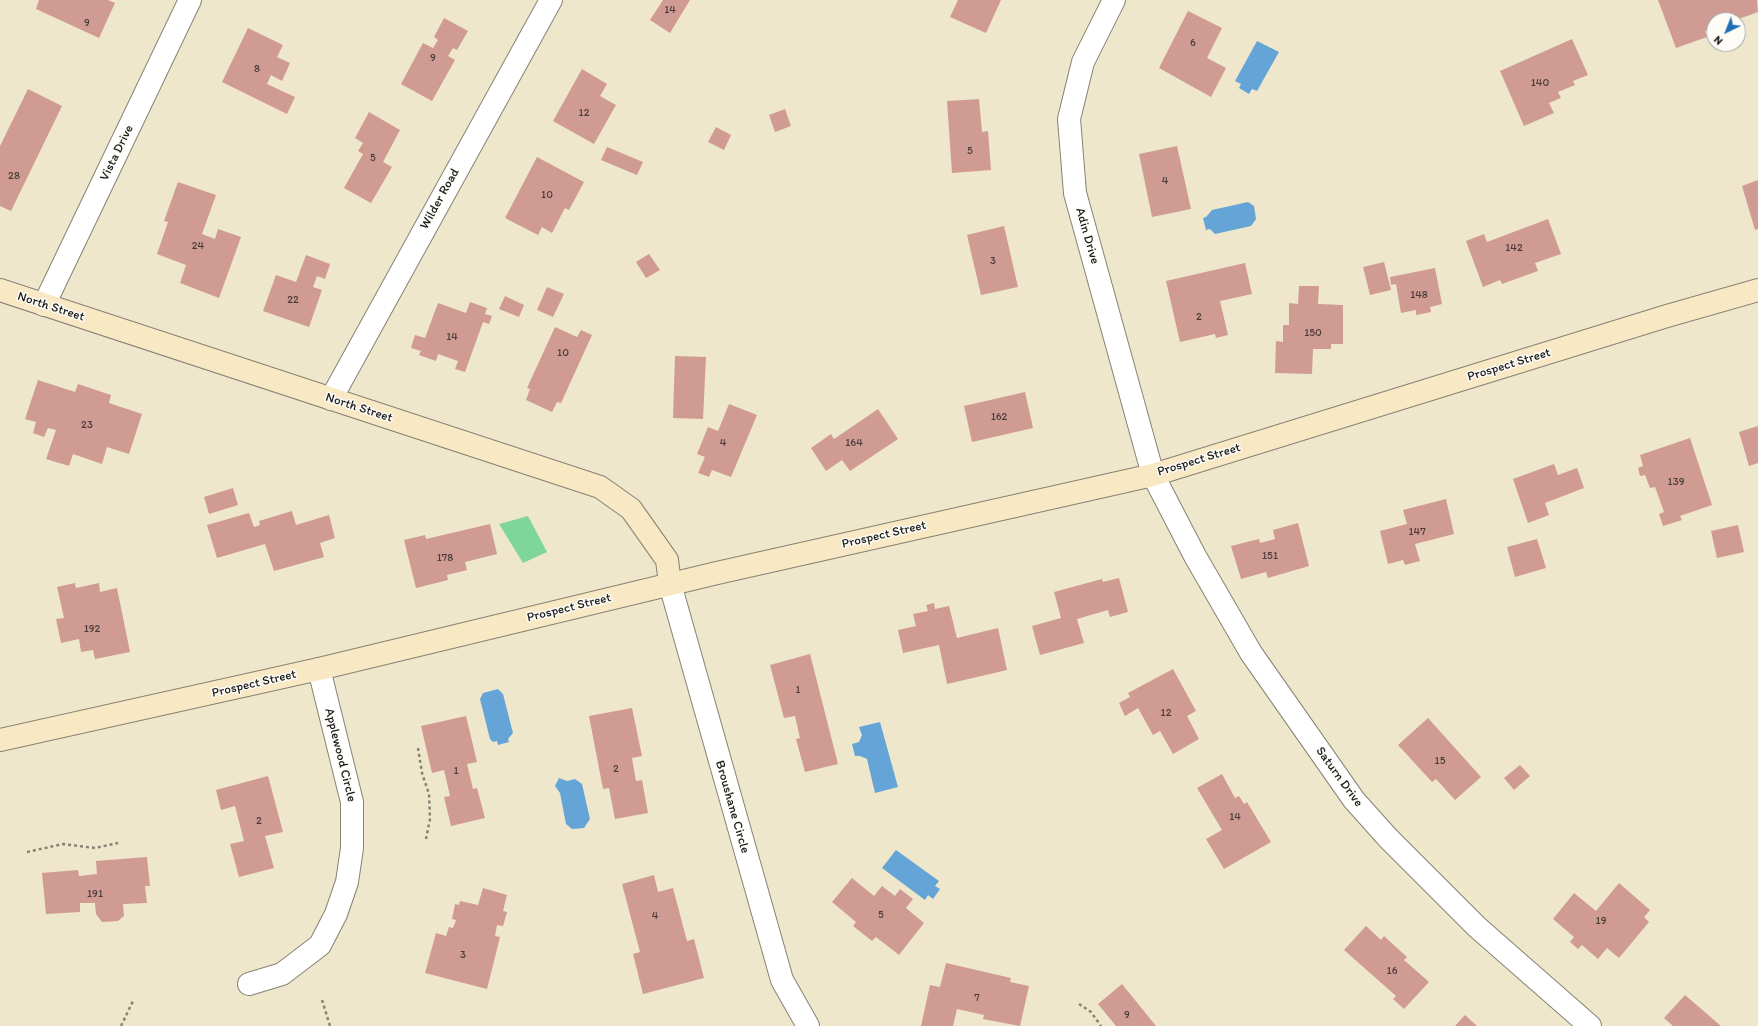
<!DOCTYPE html>
<html>
<head>
<meta charset="utf-8">
<style>
  body { margin:0 }
  #map { position:relative; width:1758px; height:1026px; overflow:hidden; background:#efe7cc; font-family:Itim,sans-serif }
  canvas { display:block }
  .north { position:absolute; left:1706px; top:12px; width:40px; height:40px; box-sizing:border-box; background:#fdfcf7; border:1px solid #a3a29f; border-radius:50%; rotate:223deg; font-size:11px; font-weight:700; line-height:16px; text-align:center; color:#1c1c1c }
  .north::after { content:''; display:block; margin:auto; width:14px; height:18px; background:#1f6fb2; clip-path:polygon(50% 0,100% 100%,50% 72%,0 100%) }
</style>
</head>
<body>
<div id="map">
<canvas width="1758" height="1026"></canvas>
<div class="north">N</div>
</div>
<script>
const context = document.querySelector('canvas').getContext('2d');
context.lineJoin = 'round';
function fillPath(path, color) { context.fillStyle = color; context.fill(path, 'evenodd'); }
const toPath = rows => new Path2D(rows.map(r => 'M' + r).join(''));
function stroke(path, color, width, dash) { context.strokeStyle = color; context.lineWidth = width; context.lineCap = dash ? 'butt' : 'round'; context.setLineDash(dash || []); context.stroke(path); }
function write(font, color, halo, rows, align = 'center') {
  context.font = font + ' Itim,sans-serif'; context.lineWidth = 3; context.setLineDash([]); context.textBaseline = 'middle'; context.strokeStyle = halo; context.fillStyle = color; for (const [text, x, y, turn = 0] of rows) {
    context.save(); context.translate(x, y); context.rotate((+turn || 0) * Math.PI / 180); context.textAlign = isNaN(turn) ? turn : align; if (halo) context.strokeText(text, 0, 0); context.fillText(text, 0, 0); context.restore();
  }
}
fillPath(toPath([
  [528,516,547,552,523,563,499,524]
]), '#7fd69a');
fillPath(toPath([
  [1257,41,1279,52,1257,91,1252,89,1249,94,1239,88,1241,84,1235,81],
  [1248,202,1254,206,1256,219,1251,226,1215,234,1210,229,1206,230,1203,218,1206,217,1212,210],
  [498,689,503,694,513,733,508,739,509,742,498,745,497,741,493,742,490,739,480,699,483,693],
  [880,722,898,787,875,793,867,759,860,756,855,756,852,744,859,742,862,735,859,727],
  [559,778,567,781,575,779,582,784,590,819,584,828,572,829,566,824,560,793,555,786],
  [896,850,939,881,935,886,940,889,933,899,928,895,925,900,882,868]
]), '#65a4d7');
fillPath(toPath([
  [39,0,108,0,115,3,99,38,36,9],
  [663,0,690,0,670,33,650,20],
  [958,0,1001,0,986,33,950,17],
  [1658,0,1757,0,1758,12,1736,20,1714,20,1714,28,1705,31,1707,37,1676,48],
  [1188,11,1222,28,1207,58,1226,68,1211,97,1159,68],
  [444,18,468,31,457,50,453,48,448,56,455,60,432,101,401,84,423,43,433,48,438,40,434,37],
  [248,28,283,45,277,57,290,63,282,81,271,75,267,84,295,97,287,114,222,82],
  [1572,39,1588,75,1573,81,1575,85,1558,92,1561,98,1549,103,1554,113,1524,126,1500,71],
  [582,69,607,84,600,96,616,105,594,144,553,121],
  [28,89,62,106,11,211,0,206,0,146],
  [979,99,982,132,988,131,991,170,952,173,947,101],
  [785,109,791,126,775,132,769,115],
  [369,112,400,130,383,162,392,167,371,203,344,188,363,154,358,151,363,143,355,138],
  [716,127,731,135,724,150,708,142],
  [1177,146,1191,209,1152,217,1139,154],
  [607,147,643,162,637,175,601,160],
  [537,157,584,182,569,210,565,208,552,233,542,227,538,235,505,218],
  [1758,180,1758,229,1755,230,1742,186],
  [178,182,216,195,202,234,215,239,218,229,241,237,219,298,180,283,186,265,157,254,168,222,164,221],
  [1548,219,1561,254,1535,263,1538,271,1502,284,1500,280,1483,287,1466,241,1484,234,1487,242],
  [1004,226,1018,287,981,295,967,235],
  [649,254,660,270,646,278,636,262],
  [306,255,330,264,325,279,317,276,313,287,322,290,309,327,263,311,276,275,296,282],
  [1384,262,1391,290,1370,295,1363,267],
  [1245,263,1252,294,1220,301,1228,335,1216,338,1215,334,1180,342,1166,281],
  [1435,268,1442,304,1430,307,1431,312,1416,315,1416,310,1401,313,1396,284,1391,285,1390,277],
  [1299,286,1319,286,1318,304,1343,305,1343,344,1331,344,1331,349,1313,349,1312,374,1275,373,1276,341,1283,342,1283,325,1289,325,1289,303,1298,304],
  [547,287,564,294,553,317,537,310],
  [505,296,524,305,519,317,499,309],
  [470,302,487,308,485,314,492,316,489,324,483,322,465,372,455,369,458,361,438,354,436,361,419,355,421,351,411,348,415,335,425,338,438,303,466,313],
  [555,327,577,337,581,330,592,335,561,403,557,402,552,412,526,400,530,389,527,388],
  [675,356,706,357,703,419,673,418],
  [38,380,75,392,78,384,111,395,109,403,142,414,129,454,107,447,102,464,73,454,69,466,46,459,56,430,48,428,44,437,33,433,36,422,25,419],
  [1025,392,1033,428,972,442,964,406],
  [729,404,757,415,731,477,712,470,709,477,698,473,705,457,697,454,708,427,718,431],
  [878,409,898,439,850,471,842,460,826,471,811,448,831,434,834,439],
  [1758,426,1758,463,1749,466,1739,432],
  [1690,438,1712,505,1680,516,1682,520,1663,526,1659,514,1664,512,1655,487,1650,488,1645,475,1640,476,1638,468,1643,466,1640,455],
  [1554,464,1558,475,1577,468,1584,488,1545,503,1549,515,1528,523,1513,479],
  [233,488,238,505,209,514,204,497],
  [1446,499,1454,534,1415,544,1420,561,1405,565,1403,560,1388,564,1380,531,1407,524,1403,510],
  [292,511,296,525,329,515,335,538,320,543,324,557,274,571,265,544,217,558,207,525,249,513,254,527,260,525,259,521],
  [1298,523,1309,566,1268,578,1266,572,1241,579,1231,546,1259,539,1260,543,1275,539,1273,530],
  [490,524,497,554,465,562,467,570,447,575,448,580,416,588,404,540,425,535,426,539],
  [1738,525,1744,552,1717,558,1711,531],
  [1537,539,1546,568,1515,577,1507,547],
  [1119,578,1128,612,1110,617,1108,610,1077,619,1084,643,1040,655,1032,626,1061,618,1054,592,1102,579,1103,582],
  [75,583,76,588,99,583,100,592,117,588,130,652,95,659,93,650,81,652,79,639,61,643,56,619,64,618,57,587],
  [934,603,935,609,949,606,957,638,998,628,1007,670,947,684,939,645,903,653,898,630,916,626,913,614,928,611,926,605],
  [810,654,838,764,805,772,796,739,800,738,795,716,784,718,770,665],
  [1173,669,1196,711,1187,716,1199,739,1173,754,1160,731,1153,735,1138,708,1125,716,1119,703,1130,697,1128,693],
  [632,708,642,756,632,758,636,781,642,780,648,813,615,819,609,788,603,789,589,716],
  [466,716,477,762,467,764,473,789,477,788,485,818,451,826,444,797,450,796,444,770,432,773,421,726],
  [1428,718,1481,777,1455,800,1436,779,1432,782,1398,745],
  [1520,765,1530,776,1514,790,1504,778],
  [1222,774,1235,798,1239,796,1244,804,1247,802,1271,842,1224,869,1206,839,1222,830,1197,788],
  [268,776,283,832,265,836,274,868,239,877,230,844,244,841,235,806,221,810,216,790],
  [147,857,150,886,145,886,147,903,123,904,124,916,118,921,102,922,96,914,95,903,80,903,80,912,46,914,42,873,78,870,79,876,97,874,96,861],
  [654,875,658,892,673,888,687,941,694,939,704,978,643,994,633,954,640,952,622,884],
  [852,878,874,896,882,886,895,896,900,889,913,899,906,908,924,923,899,955,876,937,872,941,853,926,856,922,832,902],
  [1619,883,1650,910,1644,917,1649,922,1619,958,1607,948,1598,959,1582,945,1578,949,1570,942,1574,937,1553,919,1574,893,1596,911],
  [483,888,507,895,503,911,507,912,503,926,497,925,495,936,500,937,487,989,425,973,436,933,446,936,449,927,453,928,456,920,452,919,455,904,459,905,460,901,478,905],
  [1366,926,1381,940,1384,936,1407,957,1404,960,1429,982,1404,1009,1393,999,1396,996,1344,950],
  [946,963,1011,978,1010,982,1029,986,1020,1026,983,1019,984,1015,957,1009,953,1026,921,1026,930,985,940,987],
  [1122,984,1156,1026,1116,1026,1098,1004],
  [1685,995,1721,1026,1673,1026,1664,1018],
  [1465,1015,1477,1026,1455,1026]
]), '#d09b92');
const street = toPath([
  [1114,0,1083,62,1069,119,1075,193,1153,475,1195,556,1251,653,1354,800,1388,838,1477,927,1590,1026],
  [44,305,190,0],
  [331,399,551,0],
  [670,584,782,980,808,1026],
  [249,984,282,974,320,945,336,914,347,882,352,848,352,802,319,669]
]);
const secondary = toPath([
  [0,290,600,487,631,509,667,560,670,584],
  [0,740,319,669,717,573,1153,475,1667,316,1758,290]
]);
stroke(street, '#868274', 24);
stroke(secondary, '#868274', 24);
stroke(toPath([
  [418,748,422,773,429,794,430,819,426,839],
  [27,852,63,844,95,848,118,843],
  [322,1000,330,1026],
  [1079,1004,1091,1012,1101,1026],
  [121,1026,133,1001]
]), '#868274', 2.5, [3, 3]);
stroke(street, '#fff', 22);
stroke(secondary, '#f8e8c3', 22);
write('11px', '#493c3a', null, [
  ["14",670,10],
  ["9",87,23],
  ["6",1193,43],
  ["9",433,58],
  ["8",257,69],
  ["140",1540,83],
  ["12",584,113],
  ["5",970,151],
  ["5",373,158],
  ["28",14,176],
  ["4",1165,181],
  ["10",547,195],
  ["24",198,246],
  ["142",1514,248],
  ["3",993,261],
  ["148",1419,295],
  ["22",293,300],
  ["2",1199,317],
  ["150",1313,333],
  ["14",452,337],
  ["10",563,353],
  ["162",999,417],
  ["23",87,425],
  ["4",723,443],
  ["164",854,443],
  ["139",1676,482],
  ["147",1417,532],
  ["151",1270,556],
  ["178",445,558],
  ["192",92,629],
  ["1",798,690],
  ["12",1166,713],
  ["15",1440,761],
  ["2",616,769],
  ["1",456,771],
  ["14",1235,817],
  ["2",259,821],
  ["191",95,894],
  ["5",881,915],
  ["4",655,916],
  ["19",1601,921],
  ["3",463,955],
  ["16",1392,971],
  ["7",977,998],
  ["9",1127,1015]
]);
write('13px', '#1c1c1c', '#fdfcf7', [
  ["Vista Drive",117,153,-64],
  ["Wilder Road",440,199,-61],
  ["Adin Drive",1087,236,74],
  ["North Street",51,307,18],
  ["Prospect Street",1509,365,-17],
  ["North Street",359,408,18],
  ["Prospect Street",1199,460,-17],
  ["Prospect Street",884,535,-13],
  ["Prospect Street",569,608,-14],
  ["Prospect Street",254,684,-13],
  ["Applewood Circle",340,755,76],
  ["Saturn Drive",1339,777,54],
  ["Broushane Circle",732,807,74]
]);
</script>
</body>
</html>
